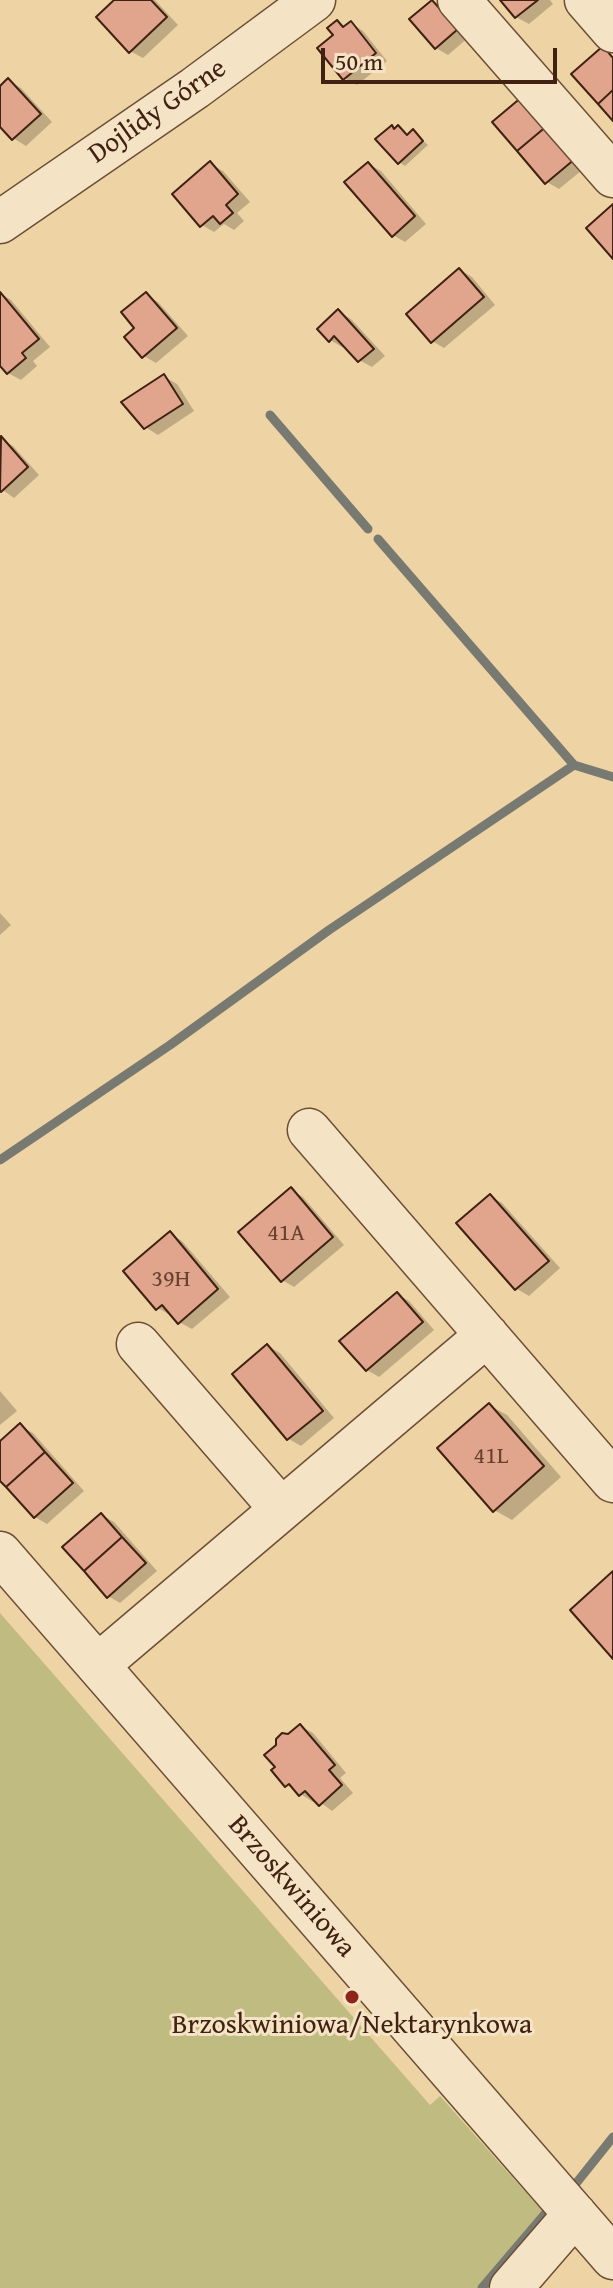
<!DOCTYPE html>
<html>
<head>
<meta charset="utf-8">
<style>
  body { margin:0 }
  #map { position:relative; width:613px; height:2288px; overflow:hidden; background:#eed4a4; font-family:"Gentium Book Plus",serif }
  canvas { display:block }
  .scale { position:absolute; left:321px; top:48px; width:236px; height:36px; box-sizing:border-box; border:4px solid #402112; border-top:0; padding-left:10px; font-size:24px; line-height:28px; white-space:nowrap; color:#402112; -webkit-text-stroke:6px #f4e3c4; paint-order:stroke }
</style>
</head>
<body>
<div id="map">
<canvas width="613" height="2288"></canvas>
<div class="scale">50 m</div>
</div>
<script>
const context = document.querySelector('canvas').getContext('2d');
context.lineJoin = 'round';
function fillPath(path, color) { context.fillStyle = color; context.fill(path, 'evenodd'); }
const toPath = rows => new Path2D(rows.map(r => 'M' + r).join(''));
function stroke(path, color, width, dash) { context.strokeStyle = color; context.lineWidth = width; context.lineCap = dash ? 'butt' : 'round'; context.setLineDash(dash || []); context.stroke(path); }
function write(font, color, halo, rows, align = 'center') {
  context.font = font + ' "Gentium Book Plus",serif'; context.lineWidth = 6; context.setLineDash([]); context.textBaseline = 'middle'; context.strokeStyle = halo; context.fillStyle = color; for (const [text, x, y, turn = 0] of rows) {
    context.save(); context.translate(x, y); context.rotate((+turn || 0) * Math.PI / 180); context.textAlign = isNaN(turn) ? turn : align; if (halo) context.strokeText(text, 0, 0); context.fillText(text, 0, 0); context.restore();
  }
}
fillPath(toPath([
  [0,1613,430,2105,440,2096,545,2214,482,2288,0,2288]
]), '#c0bb81');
fillPath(toPath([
  [117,0,155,0,178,25,143,58,130,51],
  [503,0,550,0,553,4,529,24,516,17],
  [432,2,445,9,469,37,448,55,436,48],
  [337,22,346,27,351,23,363,31,387,61,357,85,344,78,336,36],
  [9,81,21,88,52,122,26,146,13,138,0,124,0,89],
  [523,98,587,166,559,189,547,182],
  [392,128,396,130,398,128,409,136,413,132,428,145,405,166,399,162],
  [210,164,223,171,250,202,237,213,244,221,234,230,224,224,214,232,202,225],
  [368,164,381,171,426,224,405,242,393,235],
  [460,270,472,277,495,305,444,348,432,341],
  [0,293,11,300,50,347,33,361,37,366,21,380,8,373,0,363],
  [146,295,158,302,188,336,156,363,144,356,137,328],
  [339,312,351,319,385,356,372,367,359,360,345,345,342,347,330,340],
  [165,377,177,384,194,411,158,435,145,427],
  [0,439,13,446,39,475,14,498,0,488],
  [0,913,11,925,0,935],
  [291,1190,303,1197,344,1245,294,1287,282,1280],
  [490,1196,502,1203,560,1268,529,1296,517,1289,459,1224],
  [170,1234,182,1241,230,1297,192,1329,179,1322,172,1314,170,1315,158,1308],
  [397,1294,409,1301,434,1330,379,1377,367,1370],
  [268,1346,280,1353,334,1418,301,1446,289,1439,234,1374],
  [0,1391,17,1411,0,1425],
  [489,1405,507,1415,561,1477,512,1520,494,1510],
  [20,1426,33,1433,84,1491,47,1524,35,1517,0,1478,0,1444],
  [101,1515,114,1522,157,1571,120,1603,108,1596],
  [300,1726,313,1733,346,1773,340,1778,353,1793,332,1811,316,1799,313,1802,287,1785,288,1736]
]), '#0003');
stroke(toPath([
  [270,415,368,529],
  [378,539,574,765],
  [0,1160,170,1045,329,930,574,765,613,777],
  [570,2191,613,2137],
  [482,2288,545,2214]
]), '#787a71', 9);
const building = toPath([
  [114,0,151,0,167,17,129,53,96,17,114,0],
  [432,0,458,29,435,49,409,19,432,0],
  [500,0,538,0,515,18,500,0],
  [337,20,343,27,351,21,376,53,343,80,317,48,333,35,327,28,337,20],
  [603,46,613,58,613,90,598,104,571,74,603,46],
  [8,78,41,114,12,140,0,127,0,86,8,78],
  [613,90,613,121,598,104,613,90],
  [523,96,548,125,517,151,492,122,523,96],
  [392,125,394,129,398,125,407,135,413,129,423,141,398,164,375,139,392,125],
  [548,125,576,158,545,184,517,151,548,125],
  [210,161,238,194,226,205,233,213,220,224,213,216,200,227,172,194,210,161],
  [368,162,415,216,392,237,344,182,368,162],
  [613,204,613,259,586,228,613,204],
  [459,268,484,297,431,343,406,314,459,268],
  [0,292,39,339,22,353,26,358,7,374,0,366,0,292],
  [146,292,177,328,142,358,124,337,134,328,121,312,146,292],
  [338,309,374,349,358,362,334,336,329,342,317,329,338,309],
  [164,374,183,404,144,429,121,402,164,374],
  [1,436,28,467,1,492,0,491,1,436],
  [291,1187,333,1237,281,1282,238,1232,291,1187],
  [490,1194,549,1261,515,1290,456,1223,490,1194],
  [170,1231,218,1289,178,1324,162,1305,156,1310,123,1271,170,1231],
  [397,1292,423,1322,366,1371,339,1341,397,1292],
  [267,1344,323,1411,287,1440,232,1374,267,1344],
  [489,1403,544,1466,493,1512,437,1448,489,1403],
  [20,1423,45,1452,6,1487,0,1481,0,1441,20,1423],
  [45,1452,73,1483,34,1518,6,1487,45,1452],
  [101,1513,122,1537,84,1571,62,1547,101,1513],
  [122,1537,146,1563,107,1598,84,1571,122,1537],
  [613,1571,613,1659,570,1610,613,1571],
  [300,1724,335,1765,329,1770,342,1785,319,1806,305,1791,299,1796,289,1784,285,1787,271,1770,275,1767,264,1755,276,1745,276,1739,282,1733,288,1734,300,1724]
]);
fillPath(building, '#e0a58c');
stroke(building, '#402112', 2);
const minor = toPath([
  [459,0,613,176],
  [586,0,613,31],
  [0,222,195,88,314,0],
  [309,1130,613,1481],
  [138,1344,281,1509],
  [0,1553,613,2258],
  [98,1665,487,1335],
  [511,2288,575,2214]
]);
stroke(minor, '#6c4e36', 45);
stroke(minor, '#f4e3c4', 42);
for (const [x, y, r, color] of [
  [352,1997,8,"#8f2418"]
]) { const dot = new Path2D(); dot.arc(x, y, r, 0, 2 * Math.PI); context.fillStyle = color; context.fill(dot); stroke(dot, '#f4e3c4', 3); }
write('24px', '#684230', null, [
  ["41A",286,1234],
  ["39H",171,1280],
  ["41L",491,1457]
]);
write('28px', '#402112', '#f4e3c4', [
  ["Dojlidy Górne",158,112,-35],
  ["Brzoskwiniowa",291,1887,49]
]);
write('28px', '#402112', '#f4e3c4', [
  ["Brzoskwiniowa/Nektarynkowa",352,2026]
]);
</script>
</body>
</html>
